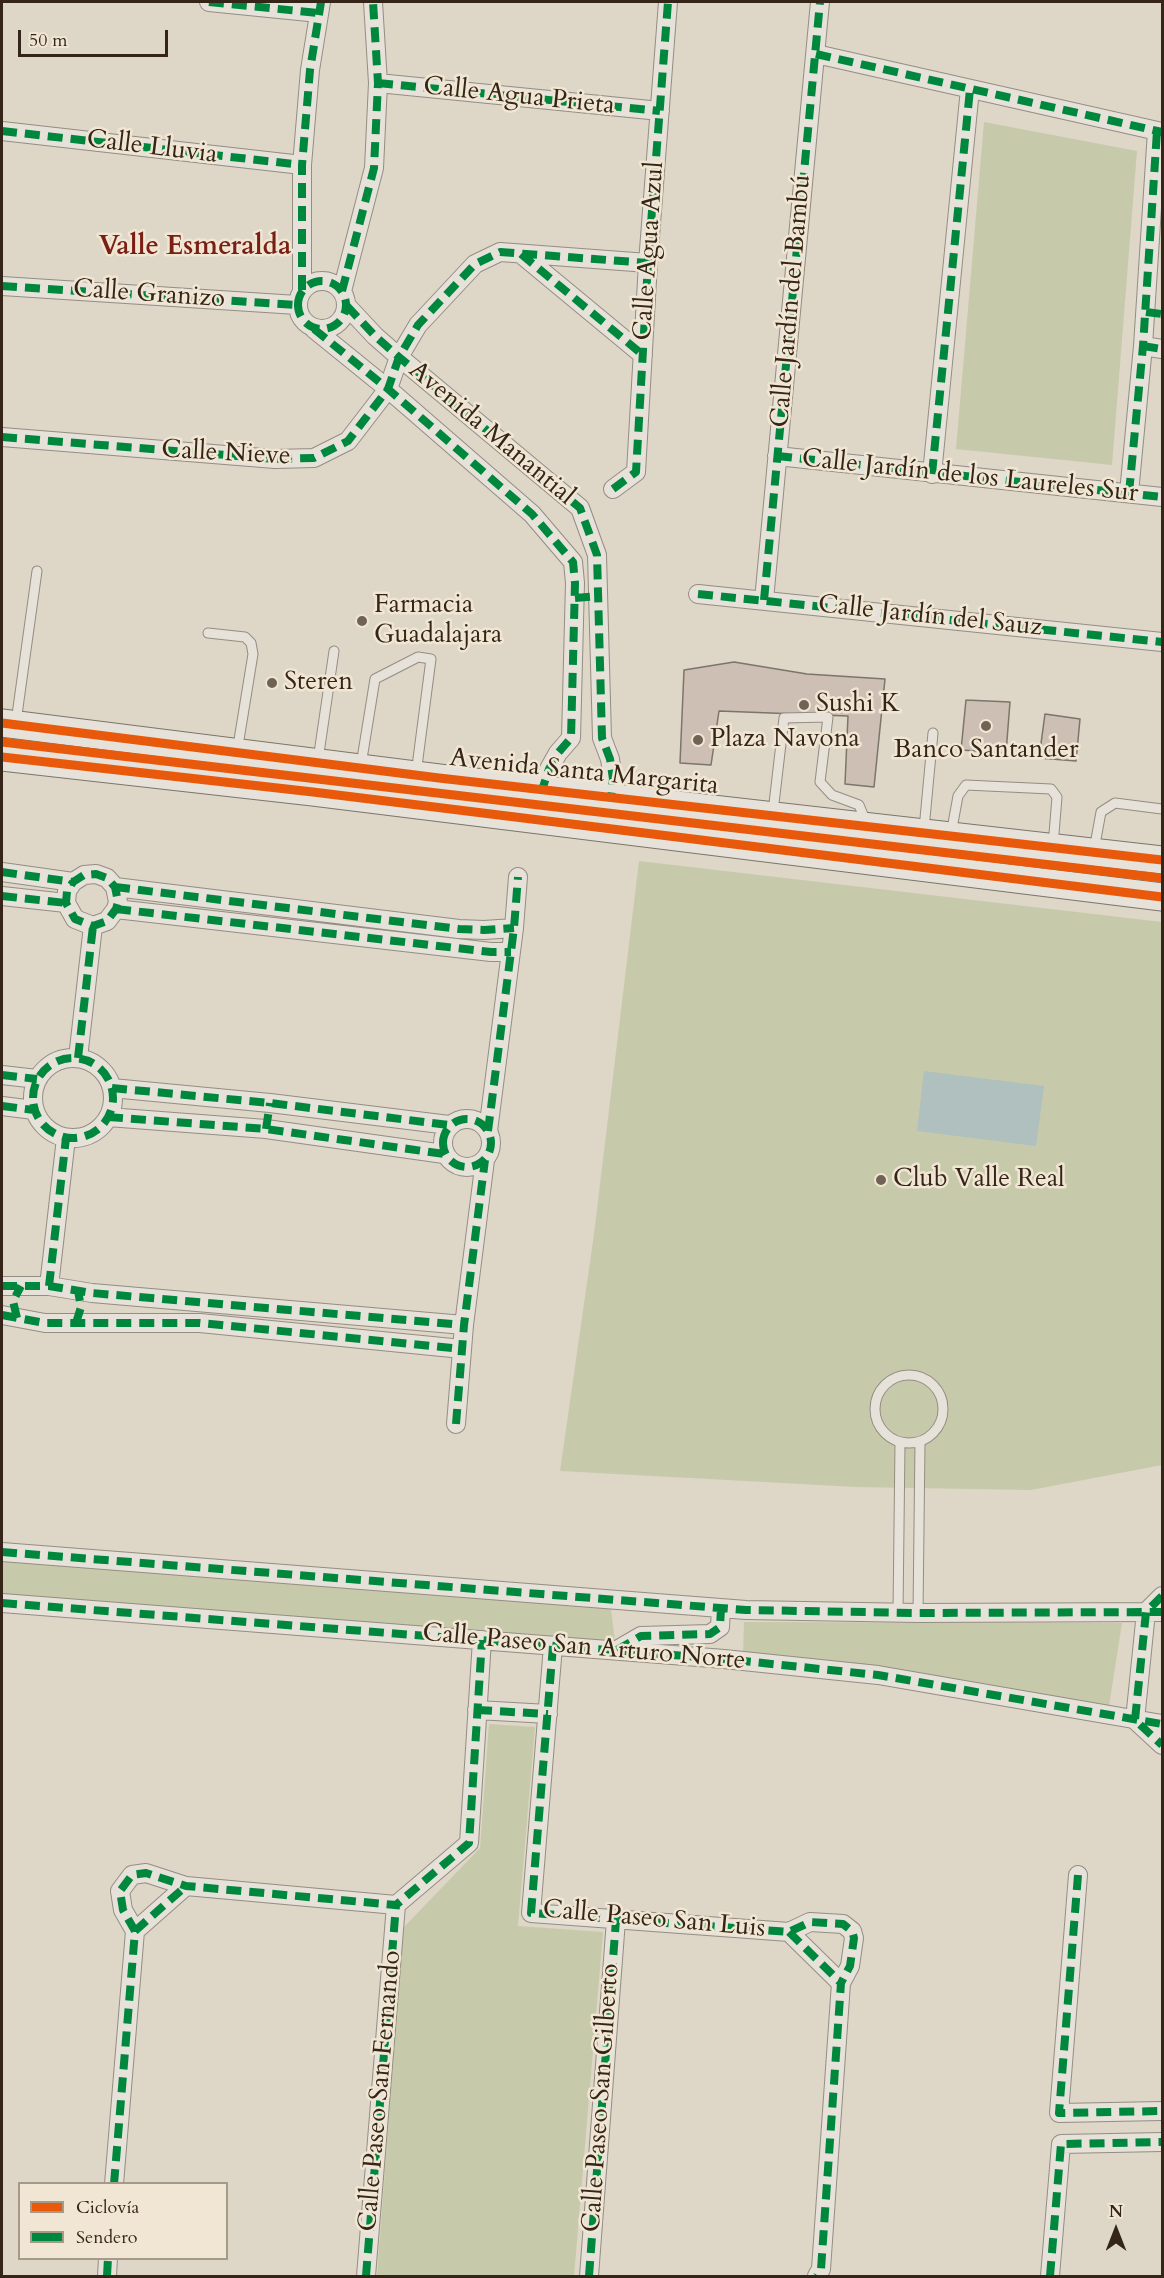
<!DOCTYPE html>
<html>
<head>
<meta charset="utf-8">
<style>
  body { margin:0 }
  #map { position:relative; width:1164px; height:2278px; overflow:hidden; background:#ded6c6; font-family:Cardo,serif }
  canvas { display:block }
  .frame { position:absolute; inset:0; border:3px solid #342518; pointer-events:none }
  .legend { position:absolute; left:18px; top:2182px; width:210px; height:78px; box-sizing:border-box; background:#f0e6d3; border:2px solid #a59988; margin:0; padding:8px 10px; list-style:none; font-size:18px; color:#342518 }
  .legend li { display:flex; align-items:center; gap:12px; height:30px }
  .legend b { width:30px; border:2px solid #a59988 }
  .north { position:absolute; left:1086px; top:2200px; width:60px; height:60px; -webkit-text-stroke:4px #f0e6d3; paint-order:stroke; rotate:0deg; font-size:16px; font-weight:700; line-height:24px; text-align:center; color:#342518 }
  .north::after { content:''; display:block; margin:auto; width:21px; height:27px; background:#342518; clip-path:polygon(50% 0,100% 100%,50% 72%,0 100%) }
  .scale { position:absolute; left:18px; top:30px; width:150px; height:27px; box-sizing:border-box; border:3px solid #342518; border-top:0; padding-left:8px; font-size:18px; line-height:21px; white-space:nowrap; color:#342518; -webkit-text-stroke:4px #f0e6d3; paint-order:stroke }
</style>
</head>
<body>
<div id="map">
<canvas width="1164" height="2278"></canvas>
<div class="frame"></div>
<ul class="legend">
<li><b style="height:8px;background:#e8590c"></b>Ciclovía</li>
<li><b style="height:8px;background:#00873e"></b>Sendero</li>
</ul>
<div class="north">N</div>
<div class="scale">50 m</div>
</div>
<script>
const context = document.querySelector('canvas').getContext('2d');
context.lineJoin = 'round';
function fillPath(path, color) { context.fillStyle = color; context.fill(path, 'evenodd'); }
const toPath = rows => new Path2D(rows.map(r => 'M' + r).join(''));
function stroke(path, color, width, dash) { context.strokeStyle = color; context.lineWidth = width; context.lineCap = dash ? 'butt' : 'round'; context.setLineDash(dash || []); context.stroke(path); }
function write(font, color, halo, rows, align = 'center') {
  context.font = font + ' Cardo,serif'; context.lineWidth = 5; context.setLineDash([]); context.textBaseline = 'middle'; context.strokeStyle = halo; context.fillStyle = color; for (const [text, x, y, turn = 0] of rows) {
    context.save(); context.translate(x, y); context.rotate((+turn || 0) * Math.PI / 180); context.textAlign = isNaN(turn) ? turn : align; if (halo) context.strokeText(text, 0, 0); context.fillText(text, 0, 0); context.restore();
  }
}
fillPath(toPath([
  [984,122,1137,151,1112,465,956,449],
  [639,861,1162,922,1162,1465,1031,1490,857,1487,560,1471,594,1234],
  [2,1556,610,1602,615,1641,2,1594],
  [744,1622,1122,1623,1109,1706,743,1654],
  [489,1724,535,1727,518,1926,603,1932,574,2276,377,2276,403,1928,480,1848]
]), '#c6caaa');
fillPath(toPath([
  [924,1071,1044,1086,1036,1146,917,1131]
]), '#afc0be');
const building = toPath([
  [734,662,807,674,885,679,874,787,845,784,848,716,719,711,711,765,680,763,684,670,734,662],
  [966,700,1010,702,1006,753,961,750,966,700],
  [1045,714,1080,719,1076,761,1039,758,1045,714]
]);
fillPath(building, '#cebfb4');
stroke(building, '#7c756b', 1.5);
const lane = toPath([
  [208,633,245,637,251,643,253,654,237,752],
  [16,722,37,571],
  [318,760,334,651],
  [361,765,375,679,418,657,431,659,416,774],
  [773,812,784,718,828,717,820,782,832,795,859,805,866,822],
  [924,829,933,733],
  [951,834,958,796,966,785,1051,789,1057,797,1053,846],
  [1094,850,1101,812,1115,803,1162,809],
  '875 1409a34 34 0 1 1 68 0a34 34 0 1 1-68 0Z',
  [898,1612,900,1443],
  [918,1613,920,1442]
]);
const street = toPath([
  [209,2,319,13],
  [816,54,1162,132],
  [378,83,660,111],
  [2,131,302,165],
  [521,254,643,355],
  '298 305a24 24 0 1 1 48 0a24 24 0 1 1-48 0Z',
  [2,286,297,305],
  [302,290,302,165,310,70,321,2],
  [342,291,374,168,378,83,373,2],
  [347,306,375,336,399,357,580,508,597,555,602,738,610,759,613,779,611,798],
  [314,329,388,389,532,514,573,562,575,583,571,738,558,753,549,769,542,790],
  [1143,346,1162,349],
  [2,437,275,459,314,458,348,441,388,389,399,357,418,325,475,264,500,252,648,263],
  [777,456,1162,497],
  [932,474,970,89],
  [613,489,636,472,648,263,668,2],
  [1129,493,1143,346,1157,131],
  [698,594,1162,642],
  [764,600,820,2],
  [2,872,73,882,84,875,96,874,107,878,115,887,118,902,116,909,107,921,93,926,75,919,66,903,67,891,73,882],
  [115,887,459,929,484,930,514,928],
  [2,896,66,903],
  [116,909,491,952,511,952],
  '33 1098a40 40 0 1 1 80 0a40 40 0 1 1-80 0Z',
  [78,1058,93,926],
  [2,1075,37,1079],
  [112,1088,270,1103,449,1125],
  [2,1106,34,1110],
  [108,1117,266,1129,444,1154],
  '443 1143a24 24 0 1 1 48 0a24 24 0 1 1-48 0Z',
  [488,1131,514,928,518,877],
  [2,1286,49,1286,92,1293,464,1325],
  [49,1286,66,1138],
  [2,1315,45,1323,200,1323,462,1349],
  [456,1424,464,1325,485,1160],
  [2,1552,746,1610,918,1613,1162,1612],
  [1162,1596,1146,1612,1135,1720,1162,1745],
  [2,1603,724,1659,878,1675,1162,1724],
  [553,1646,531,1913,789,1932,810,1922,843,1924,852,1931,854,1938,850,1966,841,1983,821,2269,817,2276],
  [617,1650,641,1636,710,1634,720,1627,721,1608],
  [477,1710,548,1714],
  [1078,1875,1059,2113,1162,2111],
  [135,1931,186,1886],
  [789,1932,841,1983],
  [114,2184,135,1931,123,1910,120,1891,132,1875,146,1873,186,1886,396,1905,469,1843,482,1640],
  [107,2276,108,2258],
  [366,2276,396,1905],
  [589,2276,616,1920],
  [1050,2276,1061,2144,1162,2142]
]);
const secondary = toPath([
  [2,723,439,778,1162,860],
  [2,757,313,792,1162,897]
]);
stroke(lane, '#948d82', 11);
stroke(street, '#948d82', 20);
stroke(secondary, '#7c756b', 29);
stroke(lane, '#e6e1d9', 9);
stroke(street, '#e6e1d9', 18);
stroke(secondary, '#e6e1d9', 27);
stroke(toPath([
  [209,2,319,13],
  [816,54,1162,132],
  [378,83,660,111],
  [2,131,302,165],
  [521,254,643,355],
  '298 305a24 24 0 1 1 48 0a24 24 0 1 1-48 0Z',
  [2,286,297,305],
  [302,290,302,165,310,70,321,2],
  [342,291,374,168,378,83,373,2],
  [347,306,375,336,399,357,580,508,597,555,602,738,610,759,613,779,611,798],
  [1146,312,1162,314],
  [314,329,388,389,532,514,573,562,575,583,571,738,558,753,549,769,542,790],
  [1143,346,1162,349],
  [2,437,275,459,314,458,348,441,388,389,399,357,418,325,475,264,500,252,648,263],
  [777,456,1162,497],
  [932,474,970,89],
  [613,489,636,472,648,263,668,2],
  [1129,493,1143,346,1157,131],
  [698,594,1162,642],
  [575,598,599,596],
  [764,600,820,2],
  [2,872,73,882,84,875,96,874,107,878,115,887,118,902,116,909,107,921,93,926,75,919,66,903,67,891,73,882],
  [115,887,459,929,484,930,514,928],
  [2,896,66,903],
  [116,909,491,952,511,952],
  '33 1098a40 40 0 1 1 80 0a40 40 0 1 1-80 0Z',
  [78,1058,93,926],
  [2,1075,37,1079],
  [112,1088,270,1103,449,1125],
  [2,1106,34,1110],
  [108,1117,266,1129,444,1154],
  '443 1143a24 24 0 1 1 48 0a24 24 0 1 1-48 0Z',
  [266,1129,270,1103],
  [488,1131,514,928,518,877],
  [2,1286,49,1286,92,1293,464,1325],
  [49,1286,66,1138],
  [2,1315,45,1323,200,1323,462,1349],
  [17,1318,13,1301,21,1286],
  [76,1323,81,1307,78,1291],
  [456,1424,464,1325,485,1160],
  [2,1552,746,1610,918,1613,1162,1612],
  [1162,1596,1146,1612,1135,1720,1162,1745],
  [2,1603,724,1659,878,1675,1162,1724],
  [553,1646,531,1913,789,1932,810,1922,843,1924,852,1931,854,1938,850,1966,841,1983,821,2269,817,2276],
  [617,1650,641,1636,710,1634,720,1627,721,1608],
  [477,1710,548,1714],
  [1078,1875,1059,2113,1162,2111],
  [135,1931,186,1886],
  [789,1932,841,1983],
  [114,2184,135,1931,123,1910,120,1891,132,1875,146,1873,186,1886,396,1905,469,1843,482,1640],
  [107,2276,108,2258],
  [366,2276,396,1905],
  [589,2276,616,1920],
  [1050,2276,1061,2144,1162,2142]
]), '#00873e', 8, [15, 8]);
stroke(toPath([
  [2,723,439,778,1162,860],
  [2,742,1162,878],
  [2,757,313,792,1162,897]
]), '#e8590c', 9);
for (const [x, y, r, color] of [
  [362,621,6,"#706355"],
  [272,683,6,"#706355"],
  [804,705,6,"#706355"],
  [986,726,6,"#706355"],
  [698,740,6,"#706355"],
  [881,1180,6,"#706355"]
]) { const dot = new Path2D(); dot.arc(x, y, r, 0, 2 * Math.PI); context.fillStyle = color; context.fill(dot); stroke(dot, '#f0e6d3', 2); }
write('26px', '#342518', '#f0e6d3', [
  ["Calle Agua Prieta",519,97,6],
  ["Calle Lluvia",152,148,7],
  ["Calle Agua Azul",650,251,-86],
  ["Calle Granizo",149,295,4],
  ["Calle Jardín del Bambú",792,301,-85],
  ["Avenida Manantial",491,434,40],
  ["Calle Nieve",226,454,3],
  ["Calle Jardín de los Laureles Sur",970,477,6],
  ["Calle Jardín del Sauz",930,617,6],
  ["Avenida Santa Margarita",584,773,6],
  ["Calle Paseo San Arturo Norte",584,1648,5],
  ["Calle Paseo San Luis",654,1920,5],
  ["Calle Paseo San Fernando",381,2091,-85],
  ["Calle Paseo San Gilberto",602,2098,-86]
]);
write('26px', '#342518', '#f0e6d3', [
  ["Farmacia",374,606],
  ["Guadalajara",374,636],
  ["Steren",284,683],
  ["Sushi K",816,705],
  ["Plaza Navona",710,740],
  ["Banco Santander",986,751,"center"],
  ["Club Valle Real",893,1180]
], 'left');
write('bold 27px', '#7a1f14', '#f0e6d3', [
  ["Valle Esmeralda",195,248]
]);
</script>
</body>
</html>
